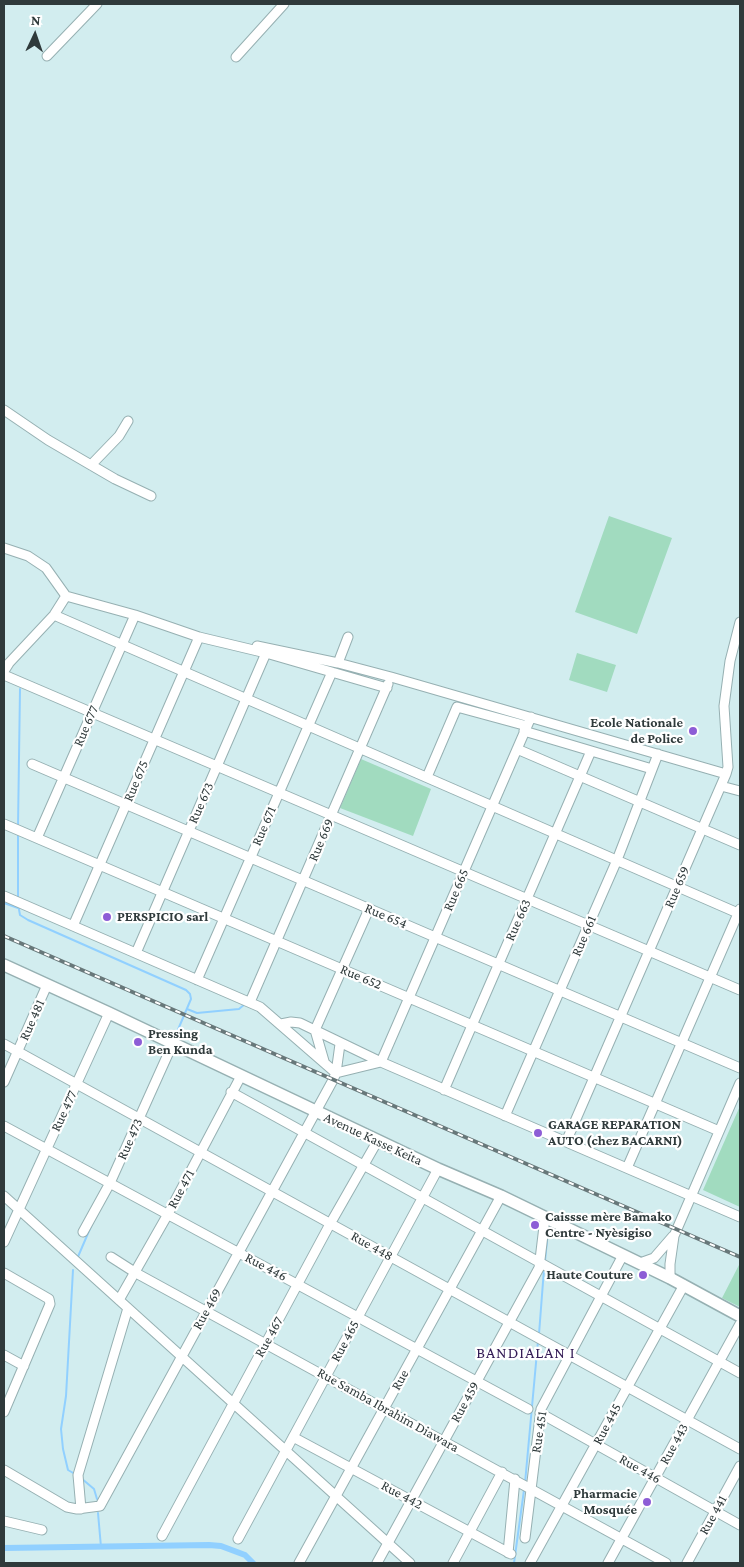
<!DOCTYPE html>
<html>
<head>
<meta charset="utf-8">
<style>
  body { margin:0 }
  #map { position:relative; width:744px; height:1567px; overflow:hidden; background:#d2edef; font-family:"Crimson Pro",serif }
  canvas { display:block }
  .frame { position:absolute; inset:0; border:5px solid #2f3a3b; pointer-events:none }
  .north { position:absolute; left:10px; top:10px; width:50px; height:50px; -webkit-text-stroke:4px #fff; paint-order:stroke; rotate:3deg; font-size:14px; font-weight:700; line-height:20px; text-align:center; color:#2f3a3b }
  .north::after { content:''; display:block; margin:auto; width:18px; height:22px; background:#2f3a3b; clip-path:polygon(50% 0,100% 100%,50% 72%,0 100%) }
</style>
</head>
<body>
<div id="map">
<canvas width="744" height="1567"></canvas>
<div class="frame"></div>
<div class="north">N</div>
</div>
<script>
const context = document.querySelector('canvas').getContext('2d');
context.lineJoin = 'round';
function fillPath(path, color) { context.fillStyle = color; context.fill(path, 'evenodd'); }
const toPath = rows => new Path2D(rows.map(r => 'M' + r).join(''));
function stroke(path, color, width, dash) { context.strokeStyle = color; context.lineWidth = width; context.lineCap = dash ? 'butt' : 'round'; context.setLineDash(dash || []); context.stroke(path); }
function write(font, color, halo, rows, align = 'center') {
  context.font = font + ' "Crimson Pro",serif'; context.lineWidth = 4.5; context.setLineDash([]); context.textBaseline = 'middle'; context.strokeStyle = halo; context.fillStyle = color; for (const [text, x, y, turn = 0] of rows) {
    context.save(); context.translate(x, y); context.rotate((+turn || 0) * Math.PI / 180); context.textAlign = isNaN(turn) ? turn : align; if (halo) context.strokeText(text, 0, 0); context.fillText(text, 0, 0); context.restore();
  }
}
fillPath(toPath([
  [609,516,672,538,637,634,575,612],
  [577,653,616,665,607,692,569,680],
  [361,759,431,789,413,836,340,808],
  [740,1106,740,1207,703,1190],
  [740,1263,740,1307,722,1298]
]), '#a1dbbf');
stroke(toPath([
  [18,827,20,689],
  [18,900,18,834],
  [4,903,18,908],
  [18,904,20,915,28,920,186,990,190,994,191,999,174,1039],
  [187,1009,197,1013,239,1009,245,1004],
  [77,1259,92,1224],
  [545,1261,548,1231],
  [73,1270,66,1396,61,1429,63,1449,68,1470,75,1474],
  [539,1334,544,1269],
  [81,1478,94,1489,97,1499],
  [525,1483,538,1341],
  [98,1513,101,1547],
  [514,1563,524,1490]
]), '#91d0ff', 2);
stroke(toPath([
  [4,1548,209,1545,221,1546,245,1555,253,1563]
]), '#91d0ff', 6);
const minor = toPath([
  [47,56,97,4],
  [236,57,284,4],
  [4,410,48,440,115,479,151,496],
  [91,465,119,436,128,421],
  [4,548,28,556,46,568,66,596],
  [54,615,740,914],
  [257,646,338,663,391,677,726,774],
  [338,663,348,637],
  [4,671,9,663,54,615,66,596,135,615,199,637,266,653,387,688],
  [4,675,740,990],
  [524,731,652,769],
  [517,749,740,845],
  [32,764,740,1068],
  [427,777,457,707,527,726],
  [721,786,740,791],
  [4,824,719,1131],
  [37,838,135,615],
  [4,896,260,1007,336,1073,381,1062,531,717],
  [73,926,199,637],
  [136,953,266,653],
  [197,980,332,672],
  [250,1002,388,684],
  [281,1024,291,1022,300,1023,381,1062,740,1217],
  [4,1044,740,1449],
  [324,1061,315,1030,369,909],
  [4,1082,47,985],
  [444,1090,591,751],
  [231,1092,740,1373],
  [505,1116,617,860,658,754],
  [4,1126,528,1409],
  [566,1142,726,774,728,767,724,706,730,661,740,622],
  [627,1168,740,909],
  [4,1196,410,1563],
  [83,1232,110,1183,173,1043],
  [4,1242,109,1013],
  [111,1257,136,1273,666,1563],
  [640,1263,654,1258,673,1236],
  [4,1273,49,1299,50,1304,4,1412],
  [670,1278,670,1264,674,1236,740,1083],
  [119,1300,168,1214,241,1076],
  [4,1355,24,1366],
  [540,1413,740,1525],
  [293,1437,511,1554],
  [4,1470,67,1507,77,1509,100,1506,333,1080,336,1073,340,1044],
  [81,1509,78,1475,128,1308],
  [4,1521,42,1530],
  [162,1536,330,1224,378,1140],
  [525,1538,541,1409,623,1255],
  [238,1539,438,1169],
  [508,1553,515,1479],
  [299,1563,501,1196],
  [377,1563,539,1268,545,1218],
  [453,1563,502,1472],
  [530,1563,684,1285],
  [608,1563,740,1324],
  [687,1563,740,1466]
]);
const major = toPath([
  [4,965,109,1013,438,1169,501,1196,670,1278,740,1316]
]);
stroke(minor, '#96b0b2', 11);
stroke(major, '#96b0b2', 14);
stroke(minor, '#fff', 9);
stroke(major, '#fff', 11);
const rail = toPath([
  [4,936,740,1257]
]);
stroke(rail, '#68787a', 4);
stroke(rail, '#fff', 2, [5.5]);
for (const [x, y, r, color] of [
  [693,731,5,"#8d5dd6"],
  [107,917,5,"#8d5dd6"],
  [138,1042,5,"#8d5dd6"],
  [538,1133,5,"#8d5dd6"],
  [535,1225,5,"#8d5dd6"],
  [643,1275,5,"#8d5dd6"],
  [647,1502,5,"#8d5dd6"]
]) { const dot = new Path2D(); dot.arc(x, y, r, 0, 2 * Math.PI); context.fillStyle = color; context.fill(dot); stroke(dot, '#fff', 2); }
write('bold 14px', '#2f3a3b', '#fff', [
  ["Ecole Nationale",683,723,"right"],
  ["de Police",683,739,"right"],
  ["PERSPICIO sarl",117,917],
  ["Pressing",148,1034],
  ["Ben Kunda",148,1050],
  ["GARAGE REPARATION",548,1125],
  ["AUTO (chez BACARNI)",548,1141],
  ["Caissse mère Bamako",545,1217],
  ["Centre - Nyèsigiso",545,1233],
  ["Haute Couture",633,1275,"right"],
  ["Pharmacie",637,1494,"right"],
  ["Mosquée",637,1510,"right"]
], 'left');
write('14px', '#2f3a3b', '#fff', [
  ["Rue 677",86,726,-67],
  ["Rue 675",136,781,-67],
  ["Rue 673",201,803,-66],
  ["Rue 671",264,826,-67],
  ["Rue 669",321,840,-67],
  ["Rue 659",677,887,-67],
  ["Rue 665",456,890,-67],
  ["Rue 654",386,916,23],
  ["Rue 663",518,920,-66],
  ["Rue 661",584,936,-67],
  ["Rue 652",361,977,23],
  ["Rue 481",32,1020,-66],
  ["Rue 477",64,1111,-65],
  ["Rue 473",130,1139,-66],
  ["Avenue Kasse Keita",373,1139,25],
  ["Rue 471",181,1189,-62],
  ["Rue 448",372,1246,29],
  ["Rue 446",266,1267,28],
  ["Rue 469",207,1309,-61],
  ["Rue 467",269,1337,-61],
  ["Rue 465",345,1341,-62],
  ["Rue",400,1380,-61],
  ["Rue 459",465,1402,-61],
  ["Rue Samba Ibrahim Diawara",388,1410,29],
  ["Rue 445",607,1424,-62],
  ["Rue 451",539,1432,-81],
  ["Rue 443",674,1444,-61],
  ["Rue 446",640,1469,29],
  ["Rue 442",402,1495,28],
  ["Rue 441",713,1515,-61]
]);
context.letterSpacing = '1px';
write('16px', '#341c56', '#fff', [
  ["BANDIALAN I",526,1353]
]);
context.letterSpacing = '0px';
</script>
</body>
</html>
